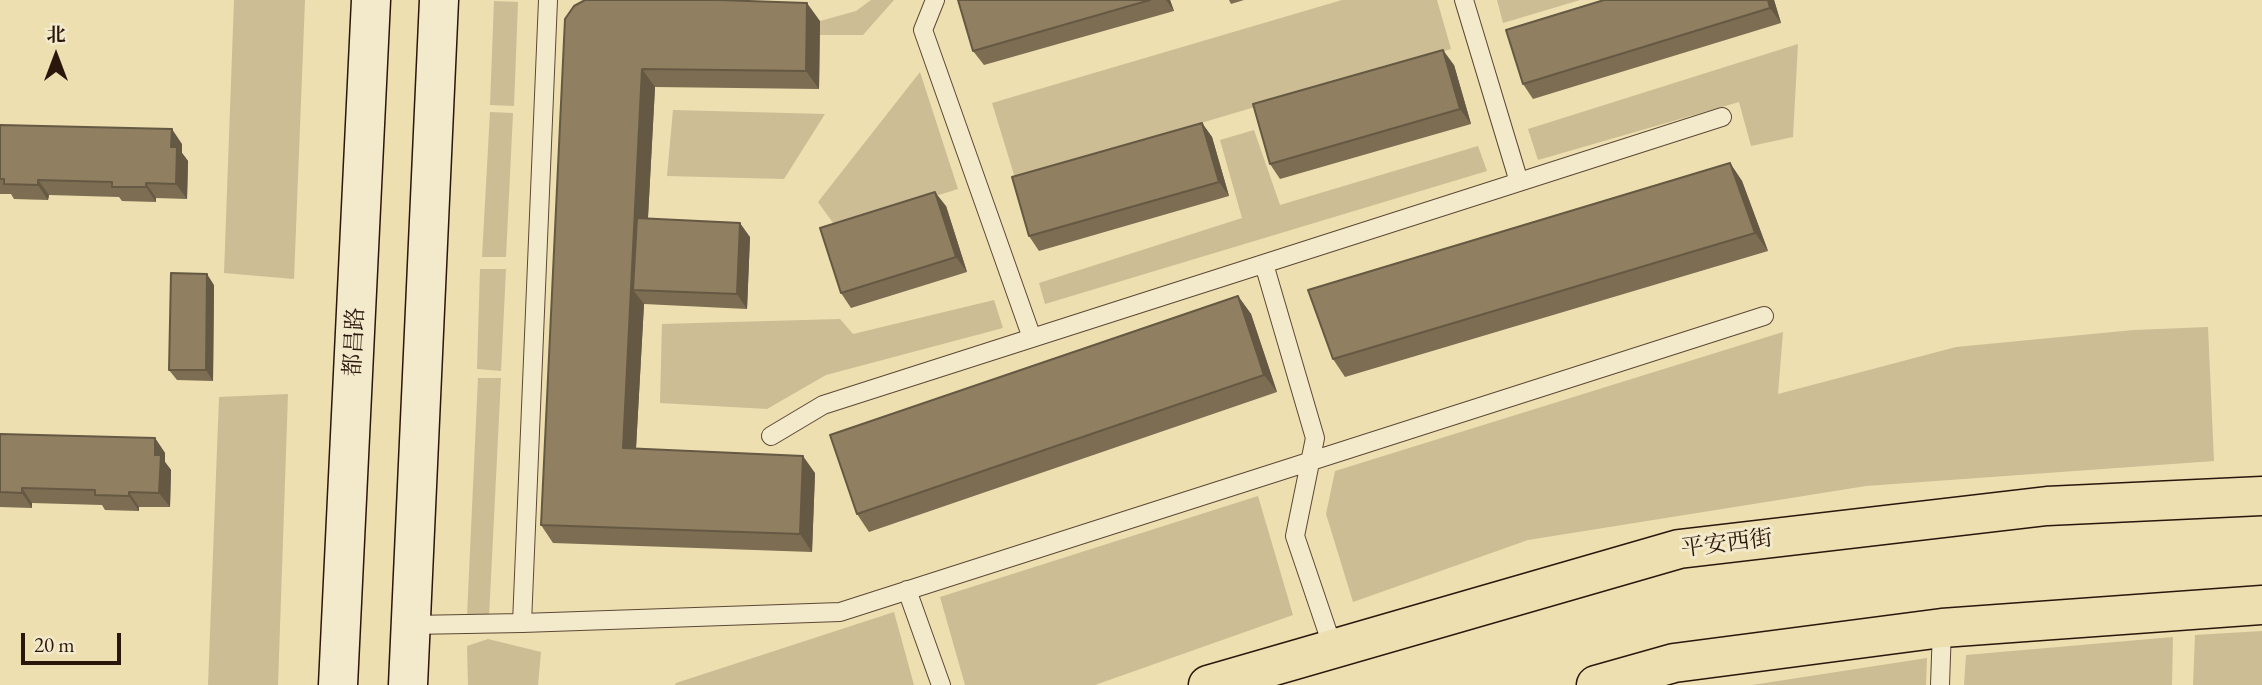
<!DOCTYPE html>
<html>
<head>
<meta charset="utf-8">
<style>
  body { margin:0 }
  #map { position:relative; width:2262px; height:685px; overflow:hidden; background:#eddfb0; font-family:"EB Garamond","Noto Serif SC",serif }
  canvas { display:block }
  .north { position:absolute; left:21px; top:21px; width:70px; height:70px; -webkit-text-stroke:5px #f3eacc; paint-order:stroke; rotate:0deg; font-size:19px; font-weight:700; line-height:28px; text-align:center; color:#2b160c }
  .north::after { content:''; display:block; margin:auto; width:24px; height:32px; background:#2b160c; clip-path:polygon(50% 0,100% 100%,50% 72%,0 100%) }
  .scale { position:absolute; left:21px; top:633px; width:100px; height:32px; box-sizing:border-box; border:4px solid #2b160c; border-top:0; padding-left:9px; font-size:21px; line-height:24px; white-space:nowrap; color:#2b160c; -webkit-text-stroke:5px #f3eacc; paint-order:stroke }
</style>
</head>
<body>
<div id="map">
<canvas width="2262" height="685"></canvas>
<div class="north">北</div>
<div class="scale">20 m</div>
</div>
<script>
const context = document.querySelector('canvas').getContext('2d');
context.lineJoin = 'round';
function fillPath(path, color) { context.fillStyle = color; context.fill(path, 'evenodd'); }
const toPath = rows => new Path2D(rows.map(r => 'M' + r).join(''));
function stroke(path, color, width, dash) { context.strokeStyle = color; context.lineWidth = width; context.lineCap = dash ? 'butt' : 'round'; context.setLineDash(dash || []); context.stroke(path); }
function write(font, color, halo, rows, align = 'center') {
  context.font = font + ' "EB Garamond","Noto Serif SC",serif'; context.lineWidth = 6; context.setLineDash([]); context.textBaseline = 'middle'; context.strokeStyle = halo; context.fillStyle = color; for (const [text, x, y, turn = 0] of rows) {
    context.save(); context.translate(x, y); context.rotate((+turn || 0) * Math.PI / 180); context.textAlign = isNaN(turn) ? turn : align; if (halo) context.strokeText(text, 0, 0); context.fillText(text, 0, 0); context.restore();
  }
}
fillPath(toPath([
  [234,0,305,0,294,279,224,273],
  [871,0,894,0,863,35,820,35,820,21,856,11],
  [1342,0,1437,0,1451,49,1015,178,992,103],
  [1497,0,1580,0,1503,23],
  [494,1,518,2,514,106,490,105],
  [1798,44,1793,137,1751,146,1739,102,1538,160,1528,129],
  [920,72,958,189,836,227,818,202],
  [673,110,825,114,784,179,667,176],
  [490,112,513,113,506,257,482,257],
  [1254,130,1280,205,1478,146,1487,171,1045,304,1039,283,1242,218,1220,140],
  [480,269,506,269,501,371,477,369],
  [994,300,1003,328,826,375,767,409,660,403,662,324,840,319,853,334],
  [2208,327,2214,461,1866,486,1528,540,1353,602,1326,514,1335,471,1783,332,1778,394,1956,347,2134,330],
  [478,378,501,378,489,617,467,616],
  [288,394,278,685,208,685,219,397],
  [1258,496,1293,615,1095,685,965,685,940,597],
  [894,612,914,685,675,685,676,683],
  [2262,631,2262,685,2193,685,2195,635],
  [2173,637,2172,685,1964,685,1966,655],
  [488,639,541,652,538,685,468,685,467,646],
  [1927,658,1926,685,1752,685]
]), '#ccbd94');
const service = toPath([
  [548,0,522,623,840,612,1764,316],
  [935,0,923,30,1032,338],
  [1464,0,1519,182],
  [1264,264,1315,438,1295,536,1333,648],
  [771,436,823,405,1722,117],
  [907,590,941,685],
  [411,625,522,623],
  [1940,685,1942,628]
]);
const secondary = toPath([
  [338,685,371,0],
  [408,685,439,0]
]);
const primary = toPath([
  [1208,685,1679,549,2047,506,2262,496],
  [1596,685,1674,663,1942,628,2262,605]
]);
stroke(service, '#5c4835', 20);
stroke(secondary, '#2b160c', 41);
stroke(primary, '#2b160c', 41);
stroke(service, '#f3eacc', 18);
stroke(secondary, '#f3eacc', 38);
stroke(primary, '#eddfb0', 38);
fillPath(toPath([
  [958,0,1170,0,1174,11,984,65,973,51],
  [1229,0,1244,0,1231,4],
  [1604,0,1774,0,1781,23,1533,99,1523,84],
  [574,6,820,21,819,89,655,87,648,218,750,237,747,309,644,304,636,448,815,473,812,552,553,543,541,525],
  [1454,65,1471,124,1280,179,1270,164],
  [1202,123,1212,137,1229,196,1039,251,1029,236],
  [0,125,182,144,182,153,188,161,187,199,156,198,156,202,122,201,119,197,49,195,48,200,14,199,11,194,0,194],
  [1730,163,1742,181,1768,251,1345,377,1333,359],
  [946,206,967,272,851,308,841,293],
  [214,285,213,381,177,380,169,370],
  [1238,296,1251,314,1277,392,869,532,857,514],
  [0,434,155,438,165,453,165,462,171,470,170,507,139,507,139,511,105,510,102,505,32,503,32,508,0,507]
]), '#7c6d53');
fillPath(toPath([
  [1166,0,1170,0,1174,11],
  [1768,0,1774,0,1781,23,1770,8],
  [807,3,820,21,819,89,806,71],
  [1443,50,1454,65,1471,124,1460,109],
  [642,69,655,87,644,290,633,290,644,304,635,466,623,448],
  [1202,123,1212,137,1229,196,1219,182],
  [172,129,182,144,182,153,188,161,187,199,176,184,171,147],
  [1730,163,1742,181,1768,251,1755,233],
  [38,180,49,195,48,200,38,185],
  [146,183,156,198,156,202,146,187],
  [935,192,946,206,967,272,956,257],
  [740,223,750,237,747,309,737,294],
  [207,274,214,285,213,381,206,370],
  [1238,296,1251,314,1277,392,1264,375],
  [155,438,165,453,165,462,171,470,170,507,159,493,155,455],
  [803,456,815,473,812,552,800,534],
  [22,488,32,503,32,508,22,493],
  [129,492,139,507,139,511,129,496]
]), '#655944');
const building = toPath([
  [585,0,719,0,807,3,806,71,642,69,623,448,803,456,800,534,541,525,565,19,574,6,585,0],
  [958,0,1150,0,973,51,958,0],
  [1604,0,1768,0,1770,8,1523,84,1506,30,1604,0],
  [1443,50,1460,109,1270,164,1253,104,1443,50],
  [1202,123,1219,182,1029,236,1012,177,1202,123],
  [0,125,172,129,171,147,177,147,176,184,146,183,146,187,112,187,112,182,38,180,38,185,4,184,4,179,0,179,0,125],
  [1730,163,1755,233,1333,359,1308,290,1730,163],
  [935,192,956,257,841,293,820,228,935,192],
  [637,218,740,223,737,294,633,290,637,218],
  [171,273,207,274,206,370,169,370,171,273],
  [1238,296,1264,375,857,514,830,435,1238,296],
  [0,434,155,438,155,455,161,455,159,493,129,492,129,496,95,495,95,490,22,488,22,493,0,492,0,434]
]);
fillPath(building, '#907f61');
stroke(building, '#655944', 2);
write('23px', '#2b160c', '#f3eacc', [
  ["都昌路",355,342,-87],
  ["平安西街",1727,544,-7]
]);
</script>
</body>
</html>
